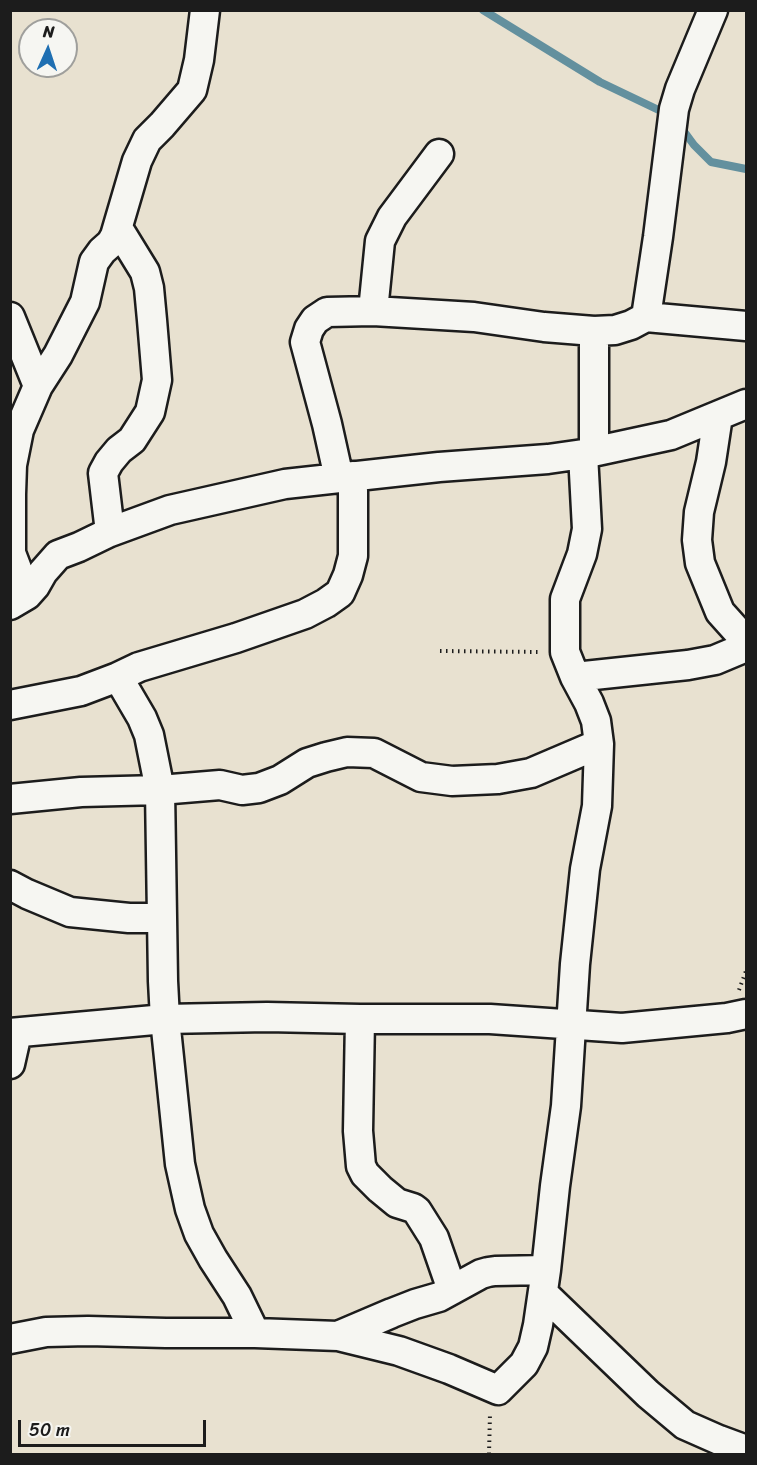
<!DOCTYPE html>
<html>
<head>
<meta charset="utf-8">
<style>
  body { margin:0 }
  #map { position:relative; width:757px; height:1465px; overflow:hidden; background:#e8e1d0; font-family:Sriracha,sans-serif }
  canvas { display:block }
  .frame { position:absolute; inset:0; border:12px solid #1c1c1c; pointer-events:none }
  .north { position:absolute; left:18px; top:18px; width:60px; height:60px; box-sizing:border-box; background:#f6f6f2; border:2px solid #9f9f9c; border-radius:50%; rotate:3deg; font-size:16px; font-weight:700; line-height:24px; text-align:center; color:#1c1c1c }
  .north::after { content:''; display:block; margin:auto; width:21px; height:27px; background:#1f6fb2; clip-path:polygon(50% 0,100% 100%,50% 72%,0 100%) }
  .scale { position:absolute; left:18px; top:1420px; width:188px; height:27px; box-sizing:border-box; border:3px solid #1c1c1c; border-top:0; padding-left:8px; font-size:18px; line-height:21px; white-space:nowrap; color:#1c1c1c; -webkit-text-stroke:4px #f6f6f2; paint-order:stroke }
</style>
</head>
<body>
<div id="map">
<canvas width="757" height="1465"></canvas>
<div class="frame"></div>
<div class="north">N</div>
<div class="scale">50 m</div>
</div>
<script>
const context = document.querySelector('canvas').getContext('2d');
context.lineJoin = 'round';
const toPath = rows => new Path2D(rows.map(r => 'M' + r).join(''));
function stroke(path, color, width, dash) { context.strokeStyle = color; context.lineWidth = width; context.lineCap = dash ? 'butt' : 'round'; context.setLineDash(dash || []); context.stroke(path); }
stroke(toPath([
  [483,10,600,82,667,114],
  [680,126,694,145,711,162,746,169]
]), '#63909e', 8);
const minor = toPath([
  [373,311,380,241,392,217,439,154],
  [10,317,38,386],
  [646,317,658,237,674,109,680,89,713,10],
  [594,331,594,451],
  [718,416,711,462,699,512,697,540,700,563,720,612,746,641],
  [339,478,327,424,305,342,309,329,315,320,327,312,373,311,474,317,544,327,594,331,615,330,631,325,646,317,746,326],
  [110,532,103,473,109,462,119,450,132,440,150,412,157,380,152,320,149,288,145,272,118,228],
  [27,595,11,553,11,494,12,465,19,430,38,386,58,355,85,302,94,262,102,251,111,243,115,236,137,161,147,140,162,125,192,90,199,60,205,10],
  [10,605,27,595,35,586,43,572,58,555,79,547,110,532,170,510,285,484,439,467,548,459,583,454,671,435,746,404],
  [118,677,139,667,236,638,305,614,326,603,340,593,348,575,353,556,353,476],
  [575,677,688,665,715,660,746,647],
  [10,705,81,691,118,677,142,718,149,735,160,790,163,981,165,1019,180,1164,190,1209,199,1234,213,1259,237,1296,255,1333],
  [10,799,81,792,160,790,220,785,242,790,259,788,280,780,307,763,326,757,347,752,374,753,421,777,452,781,498,779,531,773,599,744],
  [10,885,27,894,70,912,129,918,162,918],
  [360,1019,358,1131,361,1166,365,1174,380,1189,397,1203,413,1208,417,1211,434,1238,452,1290],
  [10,1033,165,1019,267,1017,360,1019,490,1019,622,1028,727,1018,746,1014],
  [10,1064,17,1033],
  [543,1293,648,1394,685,1425,719,1440,746,1450],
  [338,1336,392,1313,415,1304,439,1297,481,1274,488,1272,495,1271,546,1270],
  [10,1339,46,1332,88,1331,166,1333,255,1333,338,1336,399,1351,449,1369,498,1390,524,1364,533,1347,538,1325,546,1270,555,1186,566,1106,575,964,585,869,597,806,599,744,596,721,589,703,575,677,565,652,565,599,582,554,587,529,583,454]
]);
stroke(minor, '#1c1c1c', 33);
stroke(toPath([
  [440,651,538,652],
  [739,990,746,971],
  [489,1454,490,1414]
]), '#1c1c1c', 4, [1.5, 4.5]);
stroke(minor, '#f6f6f2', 28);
</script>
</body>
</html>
